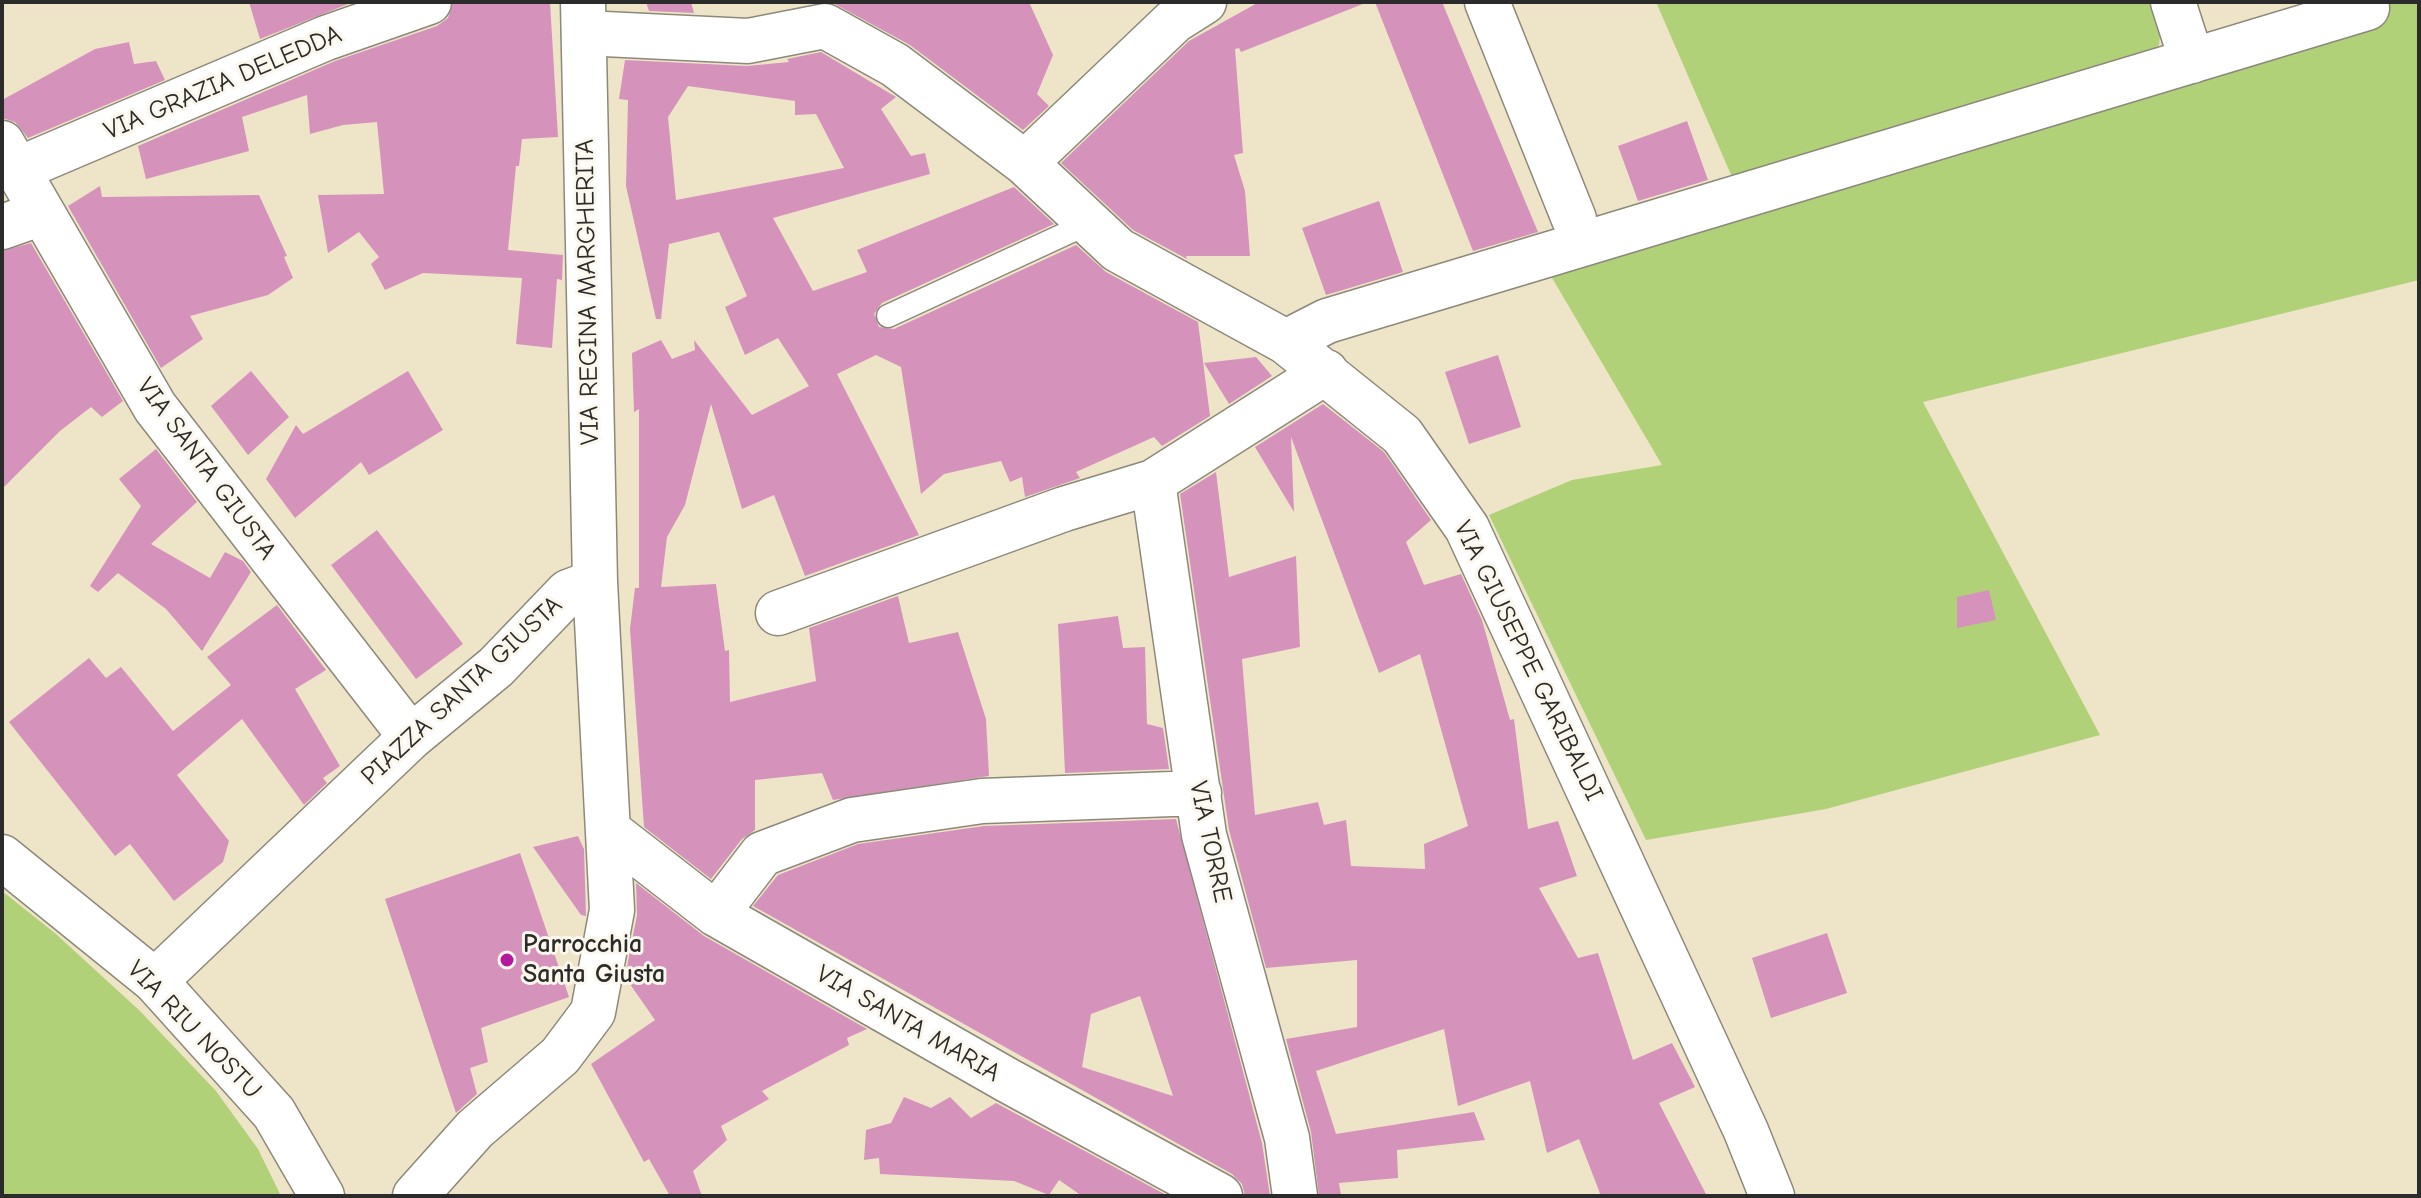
<!DOCTYPE html>
<html>
<head>
<meta charset="utf-8">
<style>
  body { margin:0 }
  #map { position:relative; width:2421px; height:1198px; overflow:hidden; background:#eee5c8; font-family:"Comic Neue",sans-serif }
  canvas { display:block }
  .frame { position:absolute; inset:0; border:4px solid #2b2b2b; pointer-events:none }
</style>
</head>
<body>
<div id="map">
<canvas width="2421" height="1198"></canvas>
<div class="frame"></div>
</div>
<script>
const context = document.querySelector('canvas').getContext('2d');
context.lineJoin = 'round';
function fillPath(path, color) { context.fillStyle = color; context.fill(path, 'evenodd'); }
const toPath = rows => new Path2D(rows.map(r => 'M' + r).join(''));
function stroke(path, color, width, dash) { context.strokeStyle = color; context.lineWidth = width; context.lineCap = dash ? 'butt' : 'round'; context.setLineDash(dash || []); context.stroke(path); }
function write(font, color, halo, rows, align = 'center') {
  context.font = font + ' "Comic Neue",sans-serif'; context.lineWidth = 6; context.setLineDash([]); context.textBaseline = 'middle'; context.strokeStyle = halo; context.fillStyle = color; for (const [text, x, y, turn = 0] of rows) {
    context.save(); context.translate(x, y); context.rotate((+turn || 0) * Math.PI / 180); context.textAlign = isNaN(turn) ? turn : align; if (halo) context.strokeText(text, 0, 0); context.fillText(text, 0, 0); context.restore();
  }
}
fillPath(toPath([
  [1656,2,2156,2,2162,19,2159,45,2141,65,1735,184],
  [2383,2,2419,2,2419,280,1923,402,2100,735,1826,809,1646,840,1489,515,1572,480,1662,465,1548,271,1746,208,2386,21],
  [2,891,56,934,140,1011,216,1091,258,1149,281,1196,2,1196]
]), '#b1d179');
fillPath(toPath([
  [249,2,353,2,260,39],
  [453,2,550,2,558,137,522,139,519,166,516,166,508,250,563,255,562,280,557,279,552,348,516,344,522,278,423,273,385,290,371,264,379,257,359,232,328,253,318,195,384,194,377,122,343,125,310,134,307,95,242,117,249,151,146,179,138,146,335,61,437,26,448,18],
  [646,2,691,2,694,13,649,11],
  [831,2,1029,2,1053,55,1037,94,1049,106,1023,130,910,45],
  [1259,2,1363,4,1241,52,1239,48,1235,49,1243,153,1234,155,1245,191,1250,256,1186,256,1187,259,1133,230,1061,163,1189,41],
  [1375,2,1442,2,1538,232,1473,251],
  [129,42,134,64,156,61,165,80,28,138,15,122,2,118,2,100,95,49],
  [821,52,896,97,881,109,911,156,925,153,930,174,773,218,813,291,867,272,857,250,1014,187,1054,224,882,303,874,314,879,327,894,329,1076,245,1106,272,1198,322,1210,416,1162,446,1154,437,1076,472,1080,478,1025,497,1022,477,1010,482,1001,461,944,474,921,494,901,367,876,355,837,374,919,535,805,576,774,495,742,509,711,404,685,505,667,537,661,587,716,584,725,651,729,650,730,702,816,681,809,628,898,596,909,643,958,632,986,719,989,776,833,800,822,773,755,780,755,830,742,839,711,879,644,827,630,629,635,588,639,588,639,409,634,412,632,353,661,340,672,359,695,350,694,340,752,415,809,386,778,338,745,355,725,307,747,296,719,232,669,244,661,319,656,319,626,186,628,100,619,99,625,60,747,66,789,62,787,59],
  [688,86,795,101,795,115,816,114,844,168,676,200,668,117],
  [1687,121,1708,180,1638,201,1618,146],
  [100,186,102,197,259,195,287,256,284,257,293,278,268,295,190,316,203,339,161,368,68,206],
  [1379,201,1403,272,1326,295,1302,228],
  [31,243,123,401,102,417,91,407,60,431,2,489,2,251],
  [1498,355,1521,427,1469,444,1445,372],
  [1256,357,1272,376,1229,404,1204,363],
  [251,371,289,417,248,455,211,406],
  [408,371,443,430,369,475,361,462,295,518,266,479,296,425,303,434],
  [1323,404,1384,452,1431,520,1406,542,1424,585,1461,574,1482,620,1510,720,1514,719,1528,829,1558,821,1577,876,1539,888,1578,958,1598,953,1633,1060,1672,1043,1695,1087,1659,1103,1707,1196,1601,1196,1579,1139,1547,1153,1530,1081,1458,1106,1444,1029,1316,1071,1336,1134,1474,1112,1485,1140,1397,1150,1398,1178,1339,1183,1341,1196,1319,1196,1311,1132,1286,1039,1357,1027,1357,960,1266,968,1229,830,1180,494,1216,472,1229,577,1296,556,1300,647,1242,659,1255,815,1318,802,1324,825,1346,820,1351,866,1425,869,1424,844,1468,826,1420,654,1379,673,1291,437,1294,512,1255,447],
  [156,449,197,502,151,544,210,578,225,552,243,561,251,572,202,651,166,609,118,573,98,592,90,586,141,506,119,479],
  [377,530,463,644,416,679,331,565],
  [1989,590,1996,620,1957,628,1957,597],
  [277,605,326,670,295,689,340,766,323,778,327,783,304,805,242,719,177,775,229,841,223,862,174,901,130,844,115,856,9,722,89,658,106,678,121,667,173,731,231,685,207,657],
  [1118,616,1123,648,1145,647,1147,724,1163,728,1169,769,1065,773,1058,624],
  [1176,819,1262,1143,1270,1196,1245,1196,1242,1184,1232,1174,753,906,778,875,858,844,984,826],
  [1140,996,1173,1096,1082,1067,1091,1014],
  [578,836,584,849,586,916,581,915,533,847],
  [520,853,569,997,481,1028,488,1062,470,1068,477,1094,456,1113,385,899],
  [636,883,704,936,867,1029,847,1038,849,1045,762,1091,769,1099,721,1126,727,1140,693,1171,702,1196,670,1196,649,1159,644,1162,591,1064,655,1020,625,977,637,915],
  [1827,933,1847,993,1771,1018,1752,958],
  [904,1097,931,1108,950,1097,971,1118,996,1103,1168,1196,1082,1196,1059,1180,1049,1195,1014,1181,880,1174,879,1158,864,1160,866,1130,891,1123]
]), '#d593bc');
const service = toPath([
  [888,316,1089,223]
]);
const minor = toPath([
  [1487,2,1574,219],
  [2173,2,2192,61],
  [584,33,748,41,825,26,895,65,1025,163,1118,250,1286,342,1402,435,1467,528,1746,1131,1772,1196],
  [1025,163,1174,21,1204,2],
  [19,169,326,38,429,2],
  [2,227,42,213],
  [1286,342,1327,321,2367,8],
  [1153,482,1204,835,1287,1138,1295,1196],
  [778,613,1064,509,1153,482,1326,372],
  [609,831,716,914,1007,1080,1220,1196],
  [2,857,155,981],
  [716,914,762,854,852,820,982,801,1199,793]
]);
const tertiary = toPath([
  [2,143,155,407,411,737],
  [322,1196,274,1113,155,981,411,737,496,667,568,592,595,582],
  [415,1196,475,1129,560,1056,593,1012,612,910,595,582,583,2]
]);
stroke(service, '#8c887a', 25);
stroke(minor, '#8c887a', 47);
stroke(tertiary, '#8c887a', 47);
stroke(service, '#fff', 22);
stroke(minor, '#fff', 44);
stroke(tertiary, '#fff', 44);
for (const [x, y, r, color] of [
  [507,960,8,"#b5179e"]
]) { const dot = new Path2D(); dot.arc(x, y, r, 0, 2 * Math.PI); context.fillStyle = color; context.fill(dot); stroke(dot, '#fbf7ec', 3); }
write('26px', '#2b2b2b', '#fbf7ec', [
  ["VIA GRAZIA DELEDDA",223,83,-23],
  ["VIA REGINA MARGHERITA",588,292,-91],
  ["VIA SANTA GIUSTA",206,469,54],
  ["VIA GIUSEPPE GARIBALDI",1528,661,64],
  ["PIAZZA SANTA GIUSTA",462,691,-43],
  ["VIA TORRE",1210,842,78],
  ["VIA SANTA MARIA",908,1024,30],
  ["VIA RIU NOSTU",194,1030,46]
]);
write('bold 26px', '#2b2b2b', '#fbf7ec', [
  ["Parrocchia",523,945],
  ["Santa Giusta",523,975]
], 'left');
</script>
</body>
</html>
